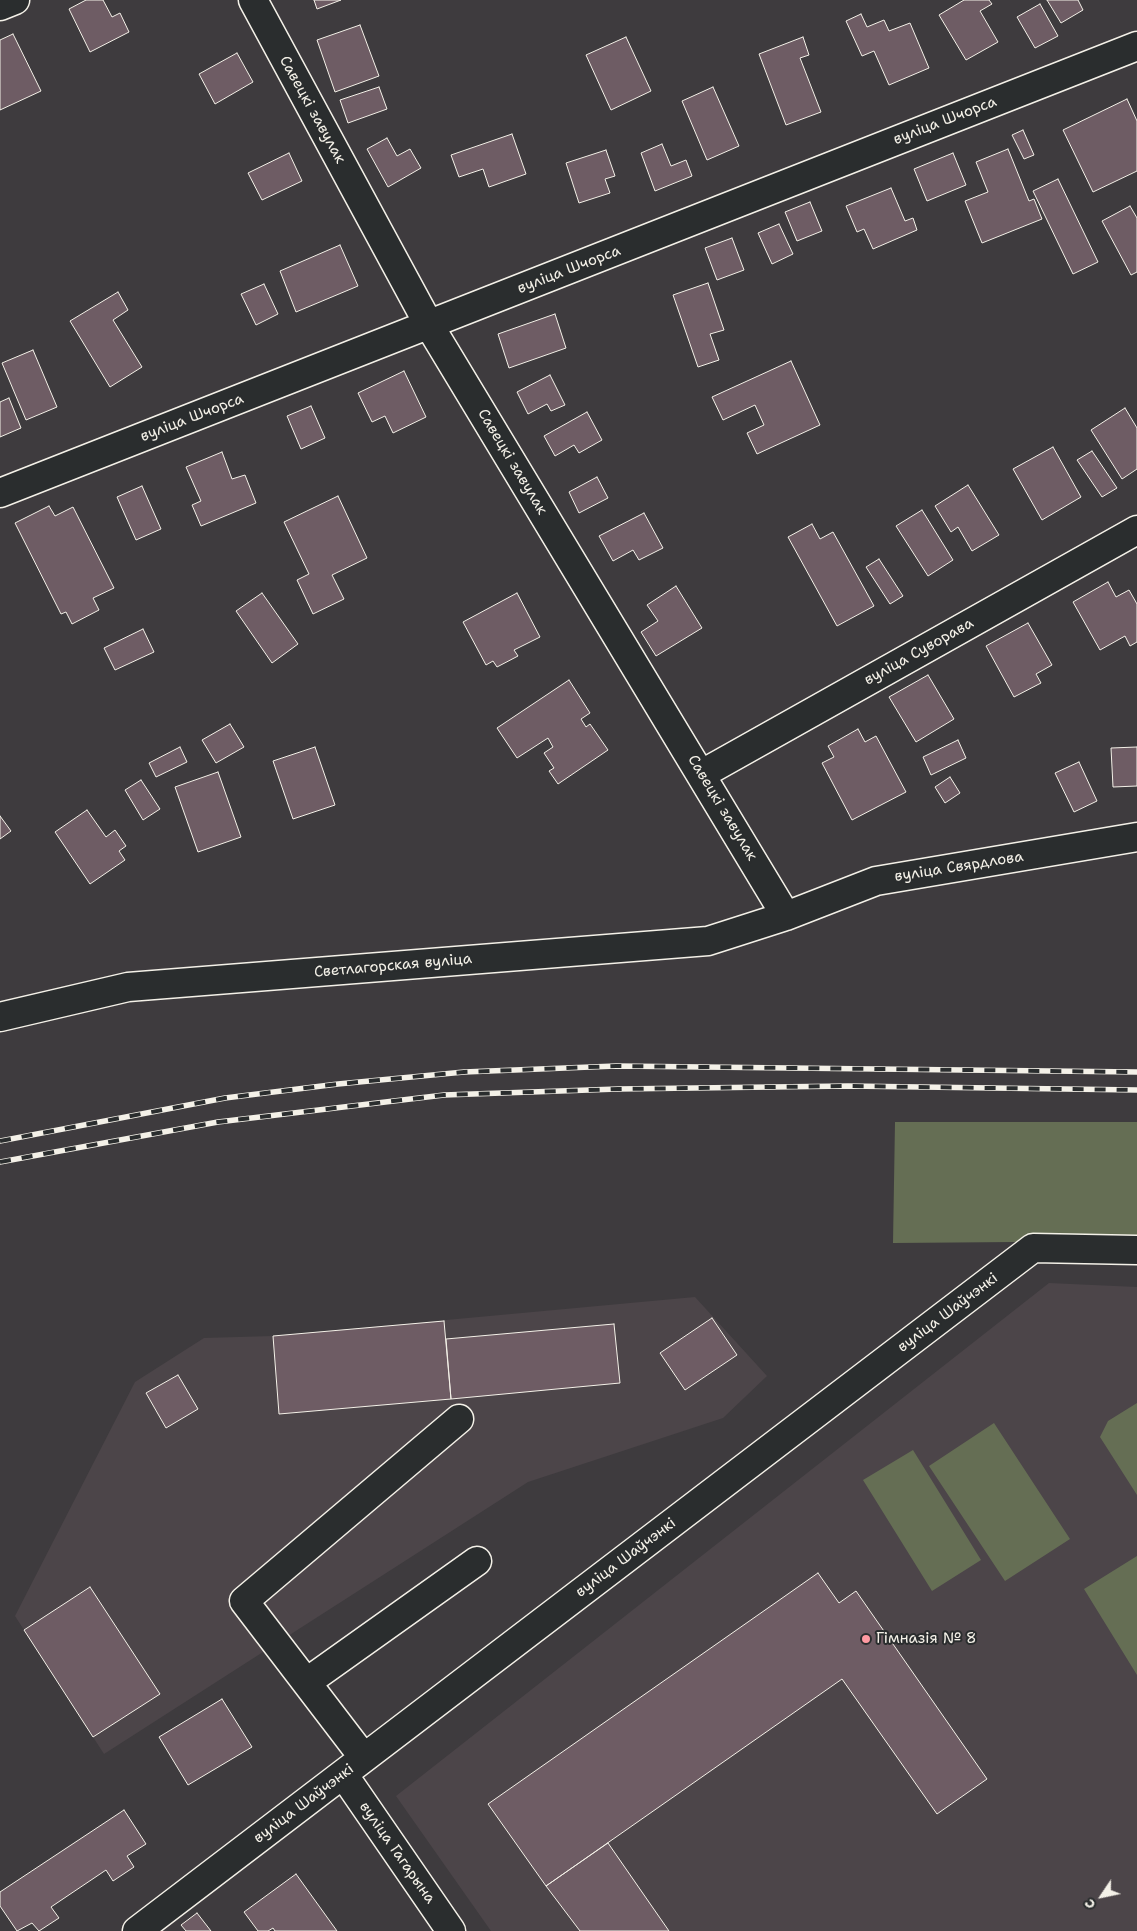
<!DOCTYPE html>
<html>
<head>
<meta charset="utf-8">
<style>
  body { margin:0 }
  #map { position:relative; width:1137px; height:1931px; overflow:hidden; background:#3e3b3e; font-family:"Shantell Sans",sans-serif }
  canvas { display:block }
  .north { position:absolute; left:1077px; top:1871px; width:50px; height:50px; -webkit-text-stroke:4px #2a2d2e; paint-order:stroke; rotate:236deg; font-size:14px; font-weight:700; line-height:20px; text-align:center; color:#f4f1e8 }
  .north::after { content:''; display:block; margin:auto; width:18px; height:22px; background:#f4f1e8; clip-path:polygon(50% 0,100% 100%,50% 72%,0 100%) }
</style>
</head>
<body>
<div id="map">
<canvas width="1137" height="1931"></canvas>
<div class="north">С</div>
</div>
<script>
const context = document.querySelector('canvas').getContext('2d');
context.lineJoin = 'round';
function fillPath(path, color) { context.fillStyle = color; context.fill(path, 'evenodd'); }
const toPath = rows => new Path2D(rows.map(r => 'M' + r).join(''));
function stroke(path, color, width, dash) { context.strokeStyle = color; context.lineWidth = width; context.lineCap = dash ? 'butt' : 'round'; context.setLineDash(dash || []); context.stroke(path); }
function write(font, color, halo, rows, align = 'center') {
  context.font = font + ' "Shantell Sans",sans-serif'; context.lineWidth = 4; context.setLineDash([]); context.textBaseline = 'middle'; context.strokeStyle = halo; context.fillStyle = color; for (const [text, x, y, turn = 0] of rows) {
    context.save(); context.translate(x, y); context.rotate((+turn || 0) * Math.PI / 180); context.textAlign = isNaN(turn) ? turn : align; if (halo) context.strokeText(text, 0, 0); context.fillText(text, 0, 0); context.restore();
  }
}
fillPath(toPath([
  [1049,1283,1137,1287,1137,1931,491,1931,396,1796],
  [695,1297,767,1376,723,1418,528,1482,104,1754,15,1616,135,1382,204,1338,273,1336]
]), '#4c4549');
fillPath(toPath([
  [895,1122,1137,1122,1137,1241,893,1243],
  [1137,1403,1137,1495,1100,1437,1108,1421],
  [994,1423,1070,1539,1005,1581,929,1466],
  [913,1450,981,1560,932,1591,863,1480],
  [1137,1556,1137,1675,1084,1589]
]), '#656e54');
const building = toPath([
  [86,0,103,0,112,17,120,13,129,32,90,52,69,9,86,0],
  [314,0,341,0,317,9,314,0],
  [964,0,989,0,992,4,980,11,998,42,966,60,939,15,964,0],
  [1047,0,1078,0,1083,10,1061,23,1047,0],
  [1040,4,1058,36,1035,48,1017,17,1040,4],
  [861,14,867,27,884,20,889,31,910,23,929,68,889,85,874,51,862,56,846,21,861,14],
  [360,25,379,76,335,92,317,40,360,25],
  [13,34,41,91,0,110,0,40,13,34],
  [626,37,651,91,611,110,586,55,626,37],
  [803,37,809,55,800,58,821,112,786,125,759,54,803,37],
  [237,53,253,82,215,104,199,74,237,53],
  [379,87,387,109,348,123,340,100,379,87],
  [713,87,739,146,707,160,682,101,713,87],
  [1127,99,1137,121,1137,171,1093,192,1063,130,1127,99],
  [1023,130,1034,155,1024,159,1012,135,1023,130],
  [512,134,526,174,489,187,483,169,459,177,451,155,512,134],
  [387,138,397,156,410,149,421,168,388,187,367,149,387,138],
  [662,144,671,166,686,160,692,176,655,191,641,153,662,144],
  [1008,149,1029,201,1034,199,1042,219,982,243,965,201,988,192,976,162,1008,149],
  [606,150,615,176,605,179,610,193,579,203,566,163,606,150],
  [289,153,302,181,262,200,248,173,289,153],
  [953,153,966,185,927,201,914,169,953,153],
  [1058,179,1098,262,1073,274,1033,191,1058,179],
  [891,188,905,221,913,218,917,230,873,249,864,229,857,232,846,206,891,188],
  [810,202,822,231,797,241,785,212,810,202],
  [1130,206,1137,218,1137,272,1131,275,1102,221,1130,206],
  [779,224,793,254,772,264,758,233,779,224],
  [732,238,744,270,717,280,705,248,732,238],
  [340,245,358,286,296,312,280,271,340,245],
  [708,283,724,330,710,334,719,360,698,367,673,295,708,283],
  [264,284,278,314,256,325,241,294,264,284],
  [118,292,128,310,113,320,142,367,110,387,70,321,118,292],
  [555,314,566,348,509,368,498,334,555,314],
  [33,350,57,407,26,420,2,363,33,350],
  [791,361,820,425,757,454,747,433,764,425,755,405,723,420,712,397,791,361],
  [404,371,426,417,393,433,385,416,372,422,358,393,404,371],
  [550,375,565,405,551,411,547,404,528,414,517,392,550,375],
  [9,398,21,428,0,437,0,402,9,398],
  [311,406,325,438,301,449,287,416,311,406],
  [1125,408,1137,428,1137,469,1122,479,1091,430,1125,408],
  [587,412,602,440,579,453,574,445,555,456,544,436,587,412],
  [1053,447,1081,497,1042,520,1013,469,1053,447],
  [1092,451,1117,488,1102,497,1077,460,1092,451],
  [222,452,232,479,245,475,256,503,201,526,192,505,201,501,186,467,222,452],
  [597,477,608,498,579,513,569,492,597,477],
  [968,485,999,535,972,551,958,527,951,532,935,506,968,485],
  [142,486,161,529,136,540,117,497,142,486],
  [338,496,367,558,332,575,344,599,313,614,297,580,309,574,284,522,338,496],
  [49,506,55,516,73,507,114,588,93,598,99,610,72,624,66,612,61,614,15,523,49,506],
  [922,510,953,560,928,576,896,526,922,510],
  [644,513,663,548,639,560,633,550,613,561,599,536,644,513],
  [812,524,820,539,833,532,874,606,837,626,788,537,812,524],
  [879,559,903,596,890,604,866,567,879,559],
  [1108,582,1116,597,1129,590,1137,604,1137,642,1130,646,1125,636,1100,650,1073,602,1108,582],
  [676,586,702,628,656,656,641,632,658,621,647,605,676,586],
  [262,593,298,644,272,663,236,611,262,593],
  [517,593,540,637,514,650,518,656,497,667,493,661,486,665,463,622,517,593],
  [1028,623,1052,665,1036,674,1041,683,1014,697,986,646,1028,623],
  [143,629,154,652,115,670,104,648,143,629],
  [928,675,954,719,916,742,889,697,928,675],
  [569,680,590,713,581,719,586,727,590,724,608,750,558,784,549,771,554,768,544,753,553,747,548,738,517,758,497,728,569,680],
  [230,724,244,747,216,763,202,740,230,724],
  [858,729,865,742,876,736,906,792,852,820,822,763,834,757,828,746,858,729],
  [958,740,966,758,931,775,923,757,958,740],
  [180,747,187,762,156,777,149,763,180,747],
  [315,747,335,805,293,819,273,761,315,747],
  [1137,747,1137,786,1113,787,1111,748,1137,747],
  [1079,762,1097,801,1074,812,1055,773,1079,762],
  [218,772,241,837,198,852,175,787,218,772],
  [950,777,960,793,945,803,935,787,950,777],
  [141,780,160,809,143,820,125,790,141,780],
  [87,810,106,837,115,830,126,846,119,851,125,860,90,884,55,832,87,810],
  [0,816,11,831,0,839,0,816],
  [712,1318,737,1355,685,1390,660,1353,712,1318],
  [444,1321,451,1399,279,1414,273,1336,444,1321],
  [614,1324,620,1383,451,1399,446,1339,614,1324],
  [178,1375,198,1409,166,1428,146,1393,178,1375],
  [818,1573,839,1603,856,1591,987,1779,937,1814,842,1679,546,1886,488,1804,818,1573],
  [90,1587,160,1694,93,1737,24,1630,90,1587],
  [222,1699,252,1747,188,1785,159,1737,222,1699],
  [124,1810,146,1844,127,1856,134,1867,113,1881,106,1870,51,1907,59,1918,39,1931,32,1923,17,1931,0,1906,0,1892,124,1810],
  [608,1843,669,1931,580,1931,546,1886,608,1843],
  [296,1874,337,1931,275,1931,273,1928,268,1931,258,1931,244,1912,296,1874],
  [197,1913,211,1931,186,1931,181,1925,197,1913]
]);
fillPath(building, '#6e5c64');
stroke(building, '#f4f1e8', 1);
const minor = toPath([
  [253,0,429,325,786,916],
  [0,6,15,0],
  [0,493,1137,46],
  [702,774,1137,530],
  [0,1017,128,987,708,941,786,916,876,881,1137,837],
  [307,1682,477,1561],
  [364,1758,244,1601,459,1419],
  [343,1774,451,1931],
  [137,1931,1033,1248,1137,1250]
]);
stroke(minor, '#f4f1e8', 31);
stroke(minor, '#2a2d2e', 28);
const rail = toPath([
  [0,1141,225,1098,338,1084,464,1072,616,1066,1137,1072],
  [0,1162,218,1122,444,1095,618,1089,848,1086,1137,1090]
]);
stroke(rail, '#f4f1e8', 5.5);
stroke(rail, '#2a2d2e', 4, [11]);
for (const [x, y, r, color] of [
  [866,1639,5,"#ff9aa2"]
]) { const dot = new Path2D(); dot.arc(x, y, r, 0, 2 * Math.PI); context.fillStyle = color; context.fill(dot); stroke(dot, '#2a2d2e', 2); }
write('15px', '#f4f1e8', '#2a2d2e', [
  ["Савецкі завулак",312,110,61],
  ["вуліца Шчорса",945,121,-21],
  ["вуліца Шчорса",569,270,-21],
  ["вуліца Шчорса",192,418,-21],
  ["Савецкі завулак",512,462,59],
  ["вуліца Суворава",919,652,-29],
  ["Савецкі завулак",722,808,59],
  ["вуліца Свярдлова",959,867,-9],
  ["Светлагорская вуліца",393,966,-5],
  ["вуліца Шаўчэнкі",948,1313,-37],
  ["вуліца Шаўчэнкі",626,1558,-37],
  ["вуліца Шаўчэнкі",304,1804,-37],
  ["вуліца Гагарына",397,1853,55]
]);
write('15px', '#f4f1e8', '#2a2d2e', [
  ["Гімназія № 8",876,1639]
], 'left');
</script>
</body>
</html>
